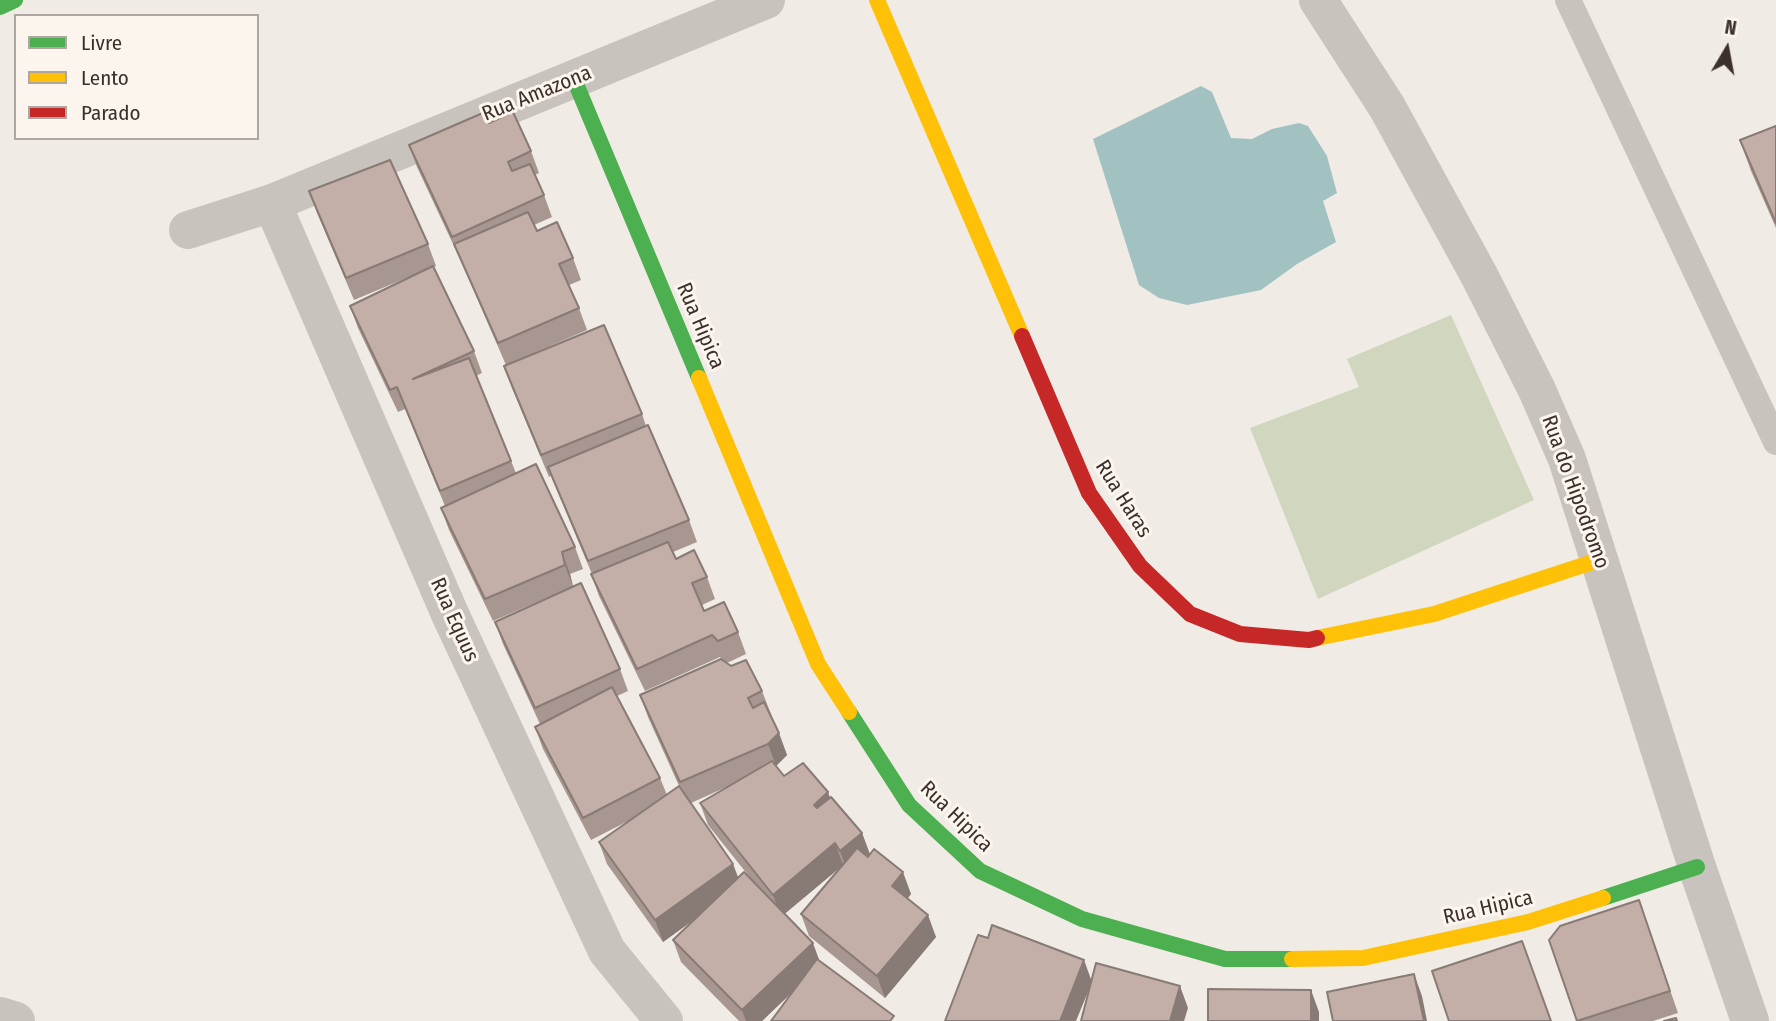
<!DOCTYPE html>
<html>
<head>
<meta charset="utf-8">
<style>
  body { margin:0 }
  #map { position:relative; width:1776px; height:1021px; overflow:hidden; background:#f0ebe5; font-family:"Fira Sans Condensed",sans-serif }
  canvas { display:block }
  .legend { position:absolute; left:14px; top:14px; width:245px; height:126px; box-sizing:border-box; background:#fbf5ee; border:2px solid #aea6a0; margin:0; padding:9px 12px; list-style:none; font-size:21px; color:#3b302b }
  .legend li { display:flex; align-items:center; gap:14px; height:35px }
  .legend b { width:35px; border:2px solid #aea6a0 }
  .north { position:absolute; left:1692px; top:14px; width:70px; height:70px; -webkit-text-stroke:5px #fbf5ee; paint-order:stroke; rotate:10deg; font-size:19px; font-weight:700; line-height:28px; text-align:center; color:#3b302b }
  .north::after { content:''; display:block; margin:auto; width:24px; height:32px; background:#3b302b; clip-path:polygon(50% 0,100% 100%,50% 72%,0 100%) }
</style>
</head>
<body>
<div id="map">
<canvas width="1776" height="1021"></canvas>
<ul class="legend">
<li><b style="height:9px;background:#4caf50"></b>Livre</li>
<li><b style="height:9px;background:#ffc107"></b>Lento</li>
<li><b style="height:9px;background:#c62828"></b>Parado</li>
</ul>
<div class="north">N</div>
</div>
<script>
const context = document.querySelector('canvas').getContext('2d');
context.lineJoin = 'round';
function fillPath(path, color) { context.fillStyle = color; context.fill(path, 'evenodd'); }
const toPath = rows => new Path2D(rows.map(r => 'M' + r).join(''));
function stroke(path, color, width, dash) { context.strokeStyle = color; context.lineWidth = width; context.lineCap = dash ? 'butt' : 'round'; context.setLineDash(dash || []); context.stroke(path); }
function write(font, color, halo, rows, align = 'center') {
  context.font = font + ' "Fira Sans Condensed",sans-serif'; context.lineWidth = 6; context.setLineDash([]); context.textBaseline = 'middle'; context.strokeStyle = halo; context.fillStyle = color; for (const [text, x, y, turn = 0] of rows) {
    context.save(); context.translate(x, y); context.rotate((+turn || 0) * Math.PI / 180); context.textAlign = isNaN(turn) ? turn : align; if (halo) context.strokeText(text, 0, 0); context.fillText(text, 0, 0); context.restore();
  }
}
fillPath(toPath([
  [1451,315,1534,500,1318,599,1250,428,1359,387,1347,359]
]), '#d1d6bf');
fillPath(toPath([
  [1201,86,1212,92,1231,138,1252,139,1272,129,1299,123,1308,126,1327,156,1337,193,1323,201,1336,242,1297,264,1261,290,1187,305,1159,298,1139,285,1093,139]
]), '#a1c2c1');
stroke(toPath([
  [1568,0,1776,442]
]), '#c9c3be', 26);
stroke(toPath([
  [1318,0,1387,107,1480,277,1537,390,1567,459,1697,867,1750,1021],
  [272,203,450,614,607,951,664,1021],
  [188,230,272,203,766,0],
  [0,1016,16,1021]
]), '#c9c3be', 38);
stroke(toPath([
  [0,7,15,0],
  [574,79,699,378],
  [849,712,909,805,980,871,1082,919,1225,959,1292,959],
  [1603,898,1697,867]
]), '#4caf50', 16);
stroke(toPath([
  [877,0,1022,336],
  [699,378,818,664,849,712],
  [1317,638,1434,614,1599,560],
  [1292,959,1363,958,1528,922,1603,898]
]), '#ffc107', 16);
stroke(toPath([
  [1022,336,1089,493,1140,566,1190,614,1240,634,1309,640,1317,638]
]), '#c62828', 16);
fillPath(toPath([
  [489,123,531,151,539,173,535,175,544,195,552,217,534,225,537,231,573,258,581,280,569,285,579,308,587,330,506,365,460,259,417,167,409,145],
  [1776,126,1776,228,1751,171,1740,140],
  [309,191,428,244,436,266,434,267,474,351,482,373,476,376,516,473,575,547,583,569,570,574,573,586,620,669,628,691,617,696,660,778,667,795,680,788,648,717,640,695,724,661,720,657,645,691,599,596,591,574,592,574,551,476,549,477,512,388,504,366,642,414,646,426,689,520,697,542,673,552,676,559,707,577,715,599,702,605,704,611,738,632,746,654,727,663,762,691,787,755,776,766,784,776,830,798,862,833,870,854,911,894,908,898,936,937,885,998,809,936,801,914,842,866,784,914,793,991,762,1021,739,1021,681,962,673,940,696,918,663,942,607,864,599,842,634,818,591,840,543,749,535,727,540,724,503,644,495,622,560,592,493,621,449,530,441,508,445,506,405,409,398,412,358,328,350,306,416,274,354,300,317,213],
  [731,785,700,803,708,825,752,880,738,877,733,864,691,803],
  [1639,900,1678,1013,1653,1021,1577,1021]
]), '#a89690');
fillPath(toPath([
  [562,552,570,574,573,587,565,565],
  [779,733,787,755,776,766,768,744],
  [828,792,836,814,822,827,814,805],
  [862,833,870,855,848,873,840,851],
  [835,843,843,865,781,917,773,895],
  [733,864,741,886,663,942,655,920],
  [903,872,911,894,900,908,892,886],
  [928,915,936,937,885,998,877,976],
  [813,943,821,965,762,1021,746,1021,742,1010],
  [1084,960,1092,982,1076,1021,1060,1021],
  [1414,974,1422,996,1427,1021,1424,1021],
  [1180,986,1188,1008,1184,1021,1170,1021],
  [1311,990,1319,1012,1319,1021,1311,1021]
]), '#887a75');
const building = toPath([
  [485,112,489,123,513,112,531,151,508,162,512,171,530,164,544,195,452,237,409,145,485,112],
  [1776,126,1776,223,1740,140,1776,126],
  [390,160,428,244,346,278,309,191,390,160],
  [528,212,537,231,557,222,573,258,559,264,579,308,498,343,454,244,528,212],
  [433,266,474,351,413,379,469,358,511,461,440,491,397,387,390,390,350,306,433,266],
  [604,325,642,414,541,455,504,366,604,325],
  [648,425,689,520,588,561,548,467,648,425],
  [536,464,575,547,562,552,565,565,485,599,441,508,536,464],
  [668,542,676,559,694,550,707,577,692,583,704,611,724,602,738,632,718,641,712,635,637,669,591,574,668,542],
  [581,583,620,669,535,708,495,622,581,583],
  [721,659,731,666,746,660,762,691,748,698,753,708,764,702,779,733,768,744,680,782,640,695,721,659],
  [612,687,660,778,583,818,535,727,612,687],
  [772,761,784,776,803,763,828,792,814,805,817,808,831,797,862,833,840,851,835,843,773,895,700,803,772,761],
  [679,786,733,864,655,920,599,842,679,786],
  [857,848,868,857,874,849,903,872,892,886,928,915,877,976,801,914,857,848],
  [744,872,813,943,742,1010,673,940,744,872],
  [1639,900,1670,991,1577,1021,1549,940,1560,926,1639,900],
  [992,925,1084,960,1060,1021,945,1021,978,935,988,938,992,925],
  [1522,941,1551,1021,1449,1021,1432,971,1522,941],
  [817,959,894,1016,890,1021,771,1021,817,959],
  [1096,963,1180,986,1170,1021,1081,1021,1096,963],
  [1414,974,1424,1021,1333,1021,1327,992,1414,974],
  [1208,989,1311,990,1311,1021,1208,1021,1208,989],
  [1676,1018,1677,1021,1664,1021,1676,1018]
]);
fillPath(building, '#c3afa7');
stroke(building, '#887a75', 2);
write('21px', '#3b302b', '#fbf5ee', [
  ["Rua Amazona",537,94,-22],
  ["Rua Hipica",700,326,67],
  ["Rua do Hipodromo",1575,492,70],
  ["Rua Haras",1123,499,58],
  ["Rua Equus",454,620,66],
  ["Rua Hipica",956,817,44],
  ["Rua Hipica",1488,908,-13]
]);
</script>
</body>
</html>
